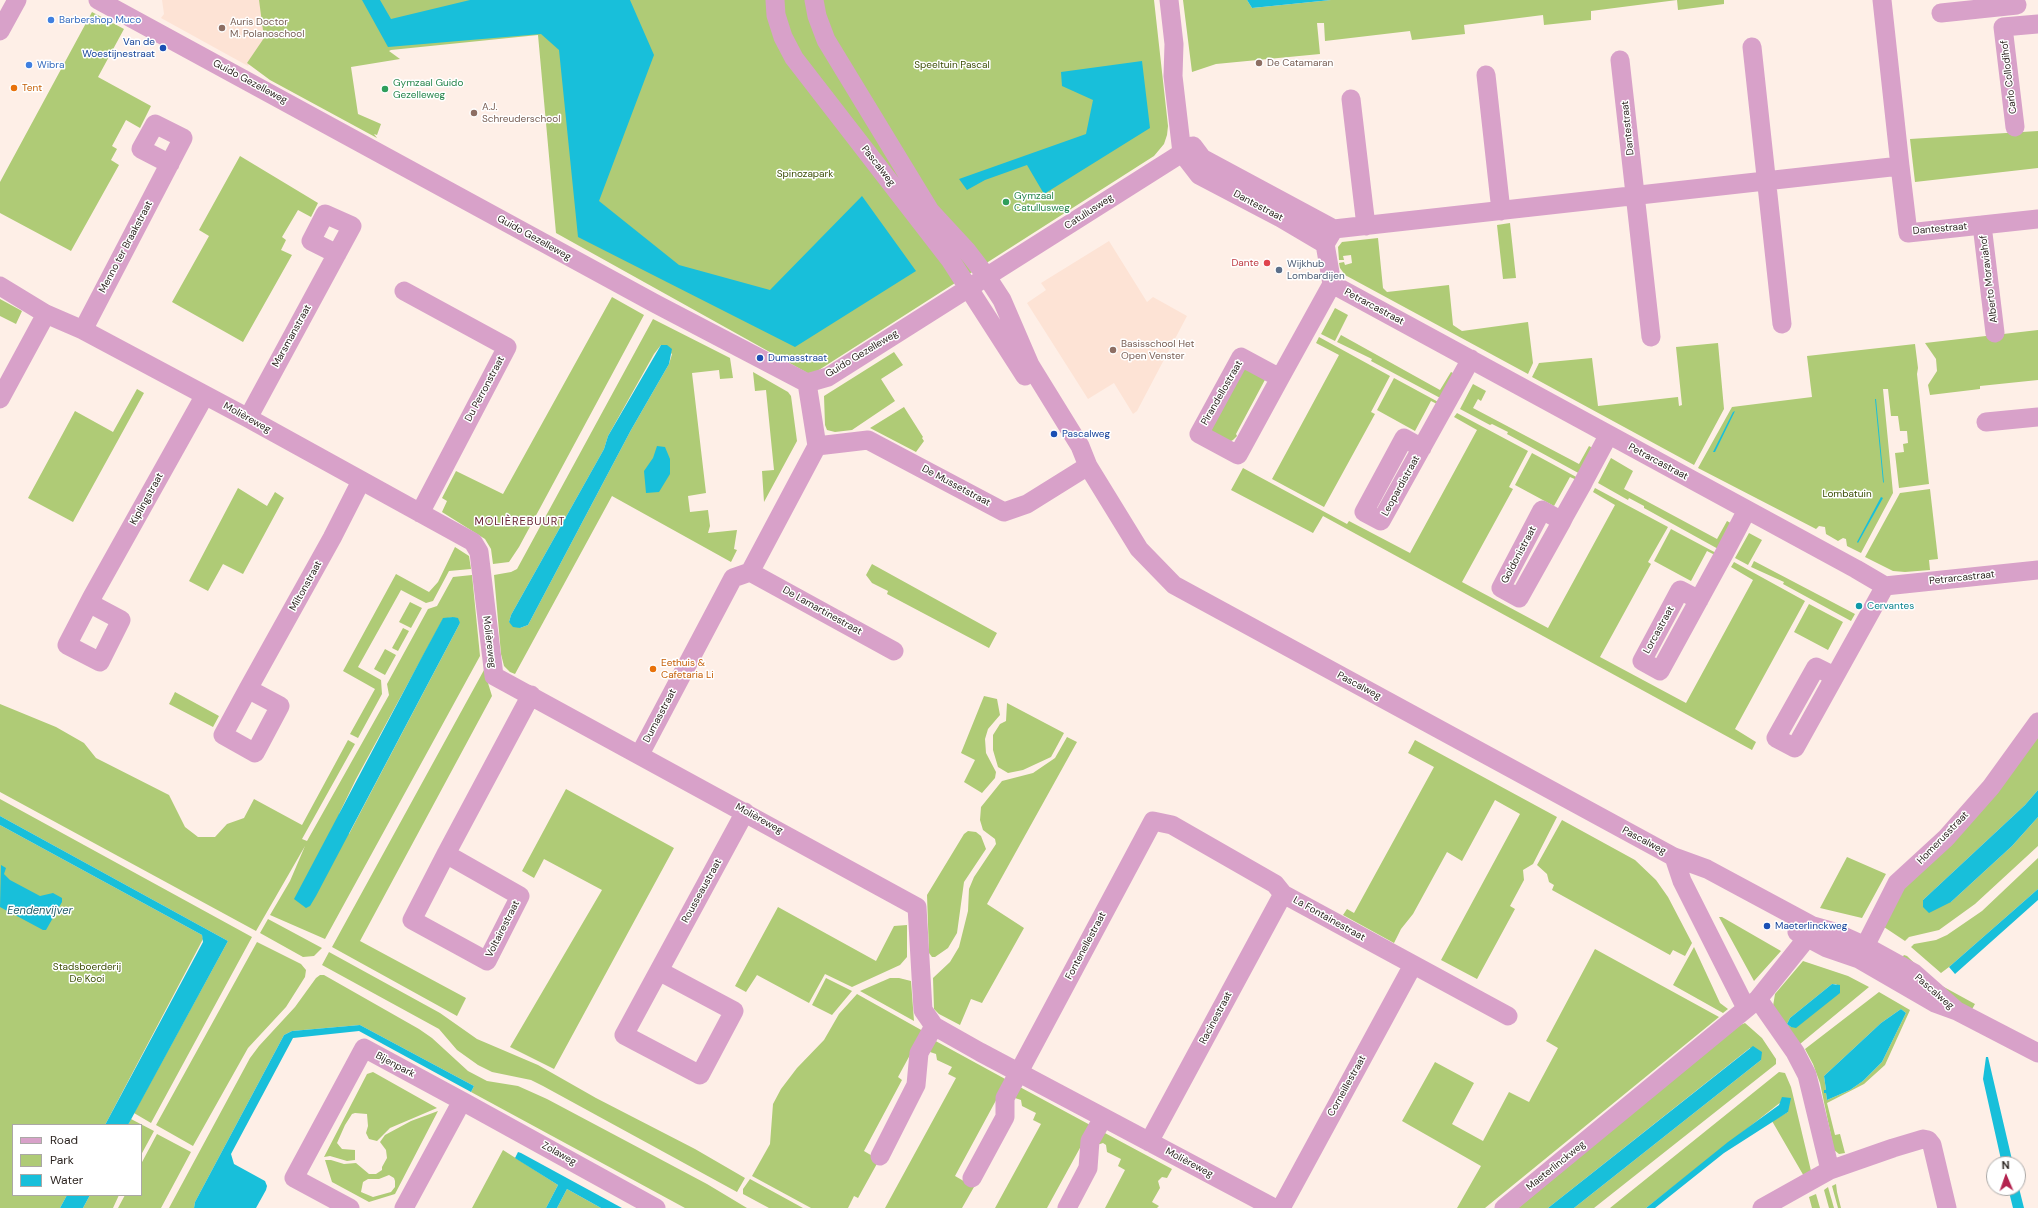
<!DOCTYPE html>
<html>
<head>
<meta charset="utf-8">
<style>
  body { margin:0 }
  #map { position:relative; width:2038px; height:1208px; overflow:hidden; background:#feefe7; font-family:"DM Sans",sans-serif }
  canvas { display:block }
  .legend { position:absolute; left:12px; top:1124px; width:130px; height:72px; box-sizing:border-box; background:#fff; border:1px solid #aba8a6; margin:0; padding:5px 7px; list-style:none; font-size:12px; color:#2c2521 }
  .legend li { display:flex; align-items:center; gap:8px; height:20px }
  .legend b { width:20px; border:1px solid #aba8a6 }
  .north { position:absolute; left:1986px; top:1156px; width:40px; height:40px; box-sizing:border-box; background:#fff; border:1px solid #aba8a6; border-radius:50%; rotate:358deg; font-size:11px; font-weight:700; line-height:16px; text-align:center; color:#2c2521 }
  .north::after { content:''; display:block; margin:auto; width:14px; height:18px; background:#b3224e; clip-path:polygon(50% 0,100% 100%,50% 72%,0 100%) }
</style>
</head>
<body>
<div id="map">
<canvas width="2038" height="1208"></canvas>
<ul class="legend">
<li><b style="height:5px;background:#d8a1c9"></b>Road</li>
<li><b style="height:11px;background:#afcb76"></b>Park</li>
<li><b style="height:11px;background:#18bfda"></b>Water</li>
</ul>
<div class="north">N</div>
</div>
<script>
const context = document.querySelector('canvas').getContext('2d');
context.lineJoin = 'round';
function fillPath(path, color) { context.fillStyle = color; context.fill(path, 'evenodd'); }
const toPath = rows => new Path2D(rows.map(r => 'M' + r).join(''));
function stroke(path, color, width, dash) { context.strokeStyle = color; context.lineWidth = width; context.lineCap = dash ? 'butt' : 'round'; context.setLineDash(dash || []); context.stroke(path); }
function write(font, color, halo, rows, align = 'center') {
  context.font = font + ' "DM Sans",sans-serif'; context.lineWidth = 3; context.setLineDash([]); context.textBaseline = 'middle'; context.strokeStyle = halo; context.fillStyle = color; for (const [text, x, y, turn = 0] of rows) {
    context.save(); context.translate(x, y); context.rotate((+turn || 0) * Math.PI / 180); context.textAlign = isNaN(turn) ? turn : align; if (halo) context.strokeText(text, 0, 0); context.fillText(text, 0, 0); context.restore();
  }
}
fillPath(toPath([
  [162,0,261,0,266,38,248,66,161,18,164,14],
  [1109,241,1147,302,1153,297,1187,316,1137,411,1133,414,1114,383,1088,399,1027,303,1046,290,1041,283]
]), '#fde3d5');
fillPath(toPath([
  [259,0,1154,0,1168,126,1167,135,1164,144,1154,156,811,375,556,233,538,35,391,50,389,51,400,59,351,67,358,114,381,124,377,135,374,134,377,138,270,80,247,63,264,38],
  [1183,0,1247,0,1252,8,1331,0,1724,0,1724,4,1678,10,1677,0,1591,11,1591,20,1544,25,1543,15,1464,25,1465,34,1412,40,1410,31,1325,41,1324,23,1317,23,1320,54,1216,64,1192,72],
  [92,12,124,29,98,77,151,106,140,128,126,120,112,146,117,149,111,160,119,165,71,251,0,213,0,182],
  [2038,131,2038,168,1915,182,1910,139],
  [240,156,318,203,311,217,298,210,282,237,286,240,281,250,292,255,243,342,172,302,209,236,199,230],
  [1510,223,1516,278,1503,279,1497,225],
  [1378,238,1383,288,1387,292,1449,285,1453,325,1462,331,1528,322,1533,363,1528,374,1345,275,1340,268,1339,263,1344,262,1345,265,1352,263,1351,255,1343,256,1344,260,1339,260,1338,247,1342,242],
  [612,297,644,315,519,547,509,562,493,564,491,549,485,539,442,512,447,501,442,498,456,471,503,494],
  [0,299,22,311,16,324,0,316],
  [1335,308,1348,315,1335,341,1321,334],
  [653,319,730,358,733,378,720,379,719,370,692,373,706,493,688,496,690,512,708,510,710,526,708,533,737,530,734,549,737,550,731,562,612,496,515,674,510,672,504,666,501,654,494,575,511,572,517,569],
  [661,345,672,354,669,364,631,430,528,625,520,628,509,622,511,615,604,449,608,436,654,354],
  [2038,330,2038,380,1980,386,1980,389,1930,395,1928,385,1937,371,1936,359,1925,343],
  [1341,335,1440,390,1451,372,1457,375,1444,400,1371,361,1372,359,1337,342],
  [1319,337,1390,376,1371,412,1375,414,1324,507,1272,479,1339,355,1316,343],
  [1718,343,1724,409,1694,465,1532,377,1539,363,1592,358,1598,406,1678,397,1679,406,1682,405,1676,347],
  [1915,344,1918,368,1917,374,1929,484,1899,488,1895,453,1904,452,1903,444,1908,443,1907,431,1900,431,1898,416,1891,416,1888,389,1883,389,1893,493,1861,553,1847,546,1846,539,1843,538,1838,541,1826,534,1825,527,1819,526,1816,529,1698,468,1732,407,1812,397,1807,356],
  [894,352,903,365,881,379,895,401,852,430,835,432,827,430,825,425,824,396],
  [1242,367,1267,376,1236,434,1237,436,1233,440,1229,442,1213,435,1210,422],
  [753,372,788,392,791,396,797,441,764,502,762,471,774,470,766,390,755,391],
  [1394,378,1442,404,1441,406,1431,401,1415,431,1377,410],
  [1473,384,1486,391,1481,401,1478,399,1473,408,1579,464,1589,446,1596,450,1582,475,1507,434,1508,432,1492,424,1490,425,1460,409],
  [137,389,144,393,73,522,28,498,75,411,113,432],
  [904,407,923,437,922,438,924,441,916,452,870,428],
  [1457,413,1528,451,1509,487,1513,489,1462,582,1548,628,1615,505,1593,492,1595,488,1668,527,1648,562,1651,564,1600,657,1686,703,1753,580,1731,567,1734,562,1805,601,1735,729,1756,742,1752,750,1323,516,1313,533,1231,490,1243,468,1347,524,1349,521,1410,553,1477,430,1454,417],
  [1532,453,1580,479,1579,481,1570,477,1554,506,1515,485],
  [1611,458,1633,471,1624,489,1717,539,1727,521,1734,525,1720,550,1644,508,1644,506,1629,498,1628,500,1598,483],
  [238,488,267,506,275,492,284,498,243,574,223,564,208,591,189,581],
  [1930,489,1938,559,1929,560,1930,570,1905,572,1893,571,1865,557,1900,493],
  [1671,529,1718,554,1717,556,1707,551,1691,581,1654,561],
  [1749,533,1762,540,1748,565,1735,558],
  [455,547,469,556,471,569,449,571,433,601,426,603,401,590,358,667,381,680,382,694,358,738,350,734,375,689,343,671,396,574,429,592,438,582],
  [1754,561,1855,614,1851,621,1783,584,1784,582,1751,567],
  [872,564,997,633,989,648,887,594,888,591,872,583,866,575],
  [472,575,480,656,325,939,270,915,290,881,305,846,256,931,0,792,0,704,56,727,84,743,96,758,169,795,185,827,198,837,215,837,227,824,244,818,254,799,302,825,348,740,355,744,302,839,307,841,389,695,387,684,428,609,437,606,453,577],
  [453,617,460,623,349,834,339,814,356,779,443,619],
  [410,602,422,608,411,628,399,622],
  [1809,604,1843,622,1828,650,1794,632],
  [403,628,409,631,398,651,392,648],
  [385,649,396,655,385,675,374,669],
  [484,670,492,696,360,941,466,998,457,1016,332,947],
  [175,692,219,716,213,727,169,704],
  [984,696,997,699,1000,715,988,729,985,739,986,753,996,772,995,778,982,793,964,782,975,760,961,753],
  [1007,703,1064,733,1051,757,1023,770,1008,773,998,767,993,750,993,735,1000,724,1006,721],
  [2038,733,2038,790,2025,805,1923,900,1951,902,2012,846,2038,817,2038,846,1975,904,1939,930,1909,937,1905,941,1881,925,1899,891],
  [1067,737,1077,742,987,904,1024,928,982,1003,971,999,960,1025,939,1014,934,1009,933,978,950,962,959,947,968,911,969,889,974,877,996,844,995,839,983,830,980,820,981,807,1002,781,1033,773,1055,758],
  [1415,740,1557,817,1533,864,1523,870,1524,880,1510,906,1515,909,1477,979,1441,960,1520,814,1495,800,1462,861,1447,852,1413,914,1401,929,1394,943,1343,915,1347,909,1354,913,1434,767,1408,753],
  [566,789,674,848,554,1069,510,1047,602,890,544,859,534,878,522,871],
  [0,799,252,937,151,1123,134,1113,228,941,0,816],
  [1562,820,1635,860,1656,880,1668,897,1692,943,1685,956,1673,950,1670,955,1552,890,1554,885,1549,882,1547,874,1537,865],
  [0,825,202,935,203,939,105,1125,13,1125,13,1195,67,1195,60,1208,0,1208],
  [968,831,976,832,981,836,986,849,964,882,957,933,948,948,935,957,932,957,929,953,927,895,964,834],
  [1847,857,1886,874,1862,918,1820,908],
  [2038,858,2038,889,1949,967,1941,973,1911,947,1914,944,1936,940,1947,935,1982,911],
  [778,907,876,961,894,926,907,925,907,957,900,965,852,987,825,974,809,1003,757,975,746,992,735,986],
  [1719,917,1722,917,1781,951,1754,981],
  [268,919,322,948,314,956,303,957,260,933],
  [257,942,301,964,306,970,305,977,286,1007,248,1048,193,1146,156,1125],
  [1694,947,1720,1003,1728,1009,1723,1013,1673,985],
  [1595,949,1719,1017,1485,1208,1457,1208,1481,1166,1402,1121,1435,1062,1474,1083,1452,1124,1483,1141,1509,1092,1529,1102,1558,1048,1546,1041],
  [329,952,440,1013,477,1039,538,1065,596,1098,695,1149,745,1178,737,1192,543,1086,531,1080,492,1072,478,1065,457,1050,439,1029,322,965],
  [1904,955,1907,956,1933,981,1975,1004,1971,1011,1949,997,1900,960],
  [1803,961,1848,976,1869,987,1800,1044,1773,1006,1775,994],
  [1832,984,1837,984,1791,1027,1787,1024,1790,1018],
  [320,975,324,975,419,1029,432,1038,468,1071,487,1081,518,1086,547,1099,707,1184,747,1208,685,1208,471,1092,474,1086,360,1025,292,1031,284,1035,195,1202,194,1208,169,1208,250,1058,259,1046,295,1007,316,978],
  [826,978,852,991,832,1015,812,1005],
  [890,978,899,978,911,981,914,1021,860,991],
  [1879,992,1910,1010,1885,1065,1864,1084,1827,1103,1835,1135,1840,1134,1845,1153,1839,1154,1834,1150,1820,1083,1813,1064,1805,1049],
  [1901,1009,1906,1013,1882,1062,1863,1081,1850,1090,1827,1100,1826,1093,1824,1091,1826,1090,1824,1076,1881,1023],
  [857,994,923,1031,898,1077,902,1080,864,1151,879,1160,858,1198,854,1196,848,1208,811,1208,752,1176,770,1144,773,1104,781,1089,797,1068,824,1040,839,1014],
  [1745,1023,1762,1038,1776,1059,1776,1064,1594,1208,1574,1208,1761,1060,1750,1048,1548,1208,1518,1208,1738,1026],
  [932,1039,1007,1080,955,1176,974,1187,962,1208,885,1208,956,1078,948,1074,952,1067,937,1060,936,1054,930,1052],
  [373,1072,437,1108,390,1128,377,1141,369,1139,366,1133,368,1126,367,1114,355,1113,352,1114,345,1125,337,1143,342,1149,355,1150,355,1160,347,1161,330,1156,324,1157,367,1074],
  [1779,1072,1785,1073,1791,1087,1812,1175,1805,1178,1772,1121,1788,1112,1781,1102,1646,1208,1610,1208],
  [1018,1086,1092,1126,1047,1208,995,1208,1041,1124,1033,1120,1036,1113,1022,1106,1021,1100,1015,1098],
  [438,1111,395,1194,369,1202,332,1182,325,1160,331,1160,344,1164,356,1163,369,1174,376,1174,382,1170,382,1167,387,1158,386,1150,380,1142,385,1135,411,1121],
  [389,1175,394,1178,395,1181,395,1187,391,1192,373,1197,361,1192,363,1182,368,1179,379,1179],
  [131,1119,154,1131,141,1155,141,1125,128,1125],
  [1103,1132,1172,1169,1167,1178,1162,1177,1158,1181,1160,1188,1152,1202,1159,1206,1157,1208,1105,1208,1125,1170,1118,1166,1121,1159,1107,1152,1106,1145,1103,1143,1097,1145],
  [157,1134,191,1152,161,1208,118,1208,125,1195,141,1195,141,1164],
  [503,1150,558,1185,546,1208,472,1208],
  [750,1179,803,1208,769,1208,743,1194,743,1189],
  [1836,1184,1837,1192,1841,1208,1838,1208,1832,1186],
  [1828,1187,1834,1208,1829,1208,1824,1190],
  [567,1189,601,1208,557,1208],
  [1816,1194,1820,1208,1812,1208,1809,1197],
  [90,1195,119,1195,113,1208,83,1208]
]), '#afcb76');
fillPath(toPath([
  [362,0,380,0,391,19,470,0,630,0,654,55,599,201,679,265,770,290,862,196,916,271,795,347,578,237,559,50,541,34,388,47],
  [1247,0,1331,0,1252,8],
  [1142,61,1150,128,1044,194,1027,165,985,180,967,190,959,179,1086,134,1093,100,1062,86,1061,72],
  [661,345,667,345,672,349,669,364,631,430,528,625,520,628,513,627,509,622,511,615,604,449,608,436],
  [1875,399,1876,399,1884,483,1883,482],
  [1735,411,1715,452,1713,452,1733,412],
  [657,446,665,447,670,459,670,474,659,492,646,493,644,471,653,458],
  [1881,497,1883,498,1858,543,1857,542],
  [453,617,458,618,460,623,316,896,310,906,306,908,294,899,423,655,443,618],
  [2038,790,2038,817,2012,846,1951,902,1929,913,1923,907,1923,900,2025,805],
  [0,816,228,941,128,1125,105,1125,203,942,202,935,0,825],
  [1,865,6,868,4,874,10,880,40,896,53,893,62,898,62,902,46,930,43,930,0,907],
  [2038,889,2038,900,1955,974,1949,967],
  [1832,984,1840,985,1840,993,1796,1028,1791,1027,1787,1024,1790,1018],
  [1901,1009,1906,1013,1882,1062,1863,1081,1850,1090,1827,1100,1826,1093,1824,1093,1824,1090,1826,1090,1824,1076,1881,1023],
  [360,1025,474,1086,471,1092,359,1031,293,1038,231,1154,234,1164,265,1181,267,1186,266,1190,256,1208,194,1208,195,1202,284,1035,292,1031],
  [1753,1046,1762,1052,1761,1060,1574,1208,1548,1208],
  [1986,1057,1988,1057,2013,1164,2002,1164,1983,1079],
  [1782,1097,1791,1098,1788,1112,1724,1153,1655,1208,1646,1208,1728,1142,1779,1105],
  [518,1152,521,1153,622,1208,601,1208,567,1189,557,1208,546,1208,558,1185,518,1160,515,1158],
  [2018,1184,2024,1208,2013,1208,2008,1188,2018,1188],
  [67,1195,90,1195,83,1208,60,1208]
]), '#18bfda');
stroke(toPath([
  [98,0,656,304,807,383,828,377,1193,146],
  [775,0,776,15,783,37,794,58,951,261,1025,376],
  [814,0,817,16,826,40,930,211,967,251,987,277,1002,300,1030,365,1080,446,1088,466,1139,549,1174,585,1674,857,1707,869,1813,926,1834,932,1865,946,1914,973,1957,1011],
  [1169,0,1174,44,1173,76,1182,153],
  [1882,0,1900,166],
  [1941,13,2017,5],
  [0,31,17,0],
  [1752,47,1782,324],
  [1620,60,1651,337],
  [1486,75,1501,211],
  [1351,99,1366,226],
  [2015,127,2003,27,2038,24],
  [1193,146,1202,158,1334,229],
  [1182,153,1199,175,1281,218,1325,244],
  [1982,225,1995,333],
  [1325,244,1332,284,1856,569,1885,586,2038,570],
  [1325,244,1334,229,1900,166,1908,233,2038,219],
  [0,286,46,314,83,330,248,418,473,542,479,552,494,676,917,907,923,1010,934,1026,980,1052,1274,1208],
  [404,291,507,347,420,513],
  [83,330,183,138,155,124,141,149,170,164],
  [1280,378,1241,357,1199,434,1238,455,1280,378,1332,284],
  [0,399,46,314],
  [248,418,352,226,325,214,311,241,337,254],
  [1986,422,2038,417],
  [817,446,868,440,1004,512,1027,504,1088,466],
  [1422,448,1404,438,1364,512,1381,521,1471,359],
  [1562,521,1542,510,1501,588,1519,598,1562,521,1565,515,1583,483,1585,479,1608,436],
  [750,572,894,651],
  [1699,600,1680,590,1642,661,1660,671,1724,554,1747,510],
  [89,603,121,620,100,662,67,645,92,597,205,395],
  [1834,676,1816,667,1776,738,1795,748,1885,586],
  [248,689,280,706,255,753,223,735,248,689,332,538,361,481],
  [640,754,733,578,750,572,817,446,807,383],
  [446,854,520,896,487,961,412,920,446,854,531,695],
  [1674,857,1682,881,1746,1008],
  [1797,932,1827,948,1859,959,1935,1003,1957,1011,2038,1053],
  [1859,958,1897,883,1946,838,1991,787,2038,722],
  [659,971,734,1011,700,1075,624,1035,745,812],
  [1758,999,1795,1052,1807,1075,1830,1170,1893,1148,1923,1139,1928,1140,1932,1145,1947,1208],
  [462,1101,656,1208],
  [1149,1142,1283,894],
  [880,1156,916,1085,919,1053,934,1026],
  [972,1178,1005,1117,1005,1098,1153,821,1172,825,1275,884,1283,894,1508,1016],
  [350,1208,294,1178,364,1048,462,1101,404,1208],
  [1067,1208,1088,1168,1090,1141,1103,1118],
  [1281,1208,1413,965],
  [1504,1208,1758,999,1807,938,1813,926],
  [1762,1208,1830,1170]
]), '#d8a1c9', 19);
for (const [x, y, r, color] of [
  [51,20,4,"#3f7fe0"],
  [222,28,4,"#8d6e63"],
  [163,48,4,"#1a4fb4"],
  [1259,63,4,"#8d6e63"],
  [29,65,4,"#3f7fe0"],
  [14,88,4,"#e8710a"],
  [385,89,4,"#2e9e5b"],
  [474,113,4,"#8d6e63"],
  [1006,202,4,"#2e9e5b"],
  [1267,263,4,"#e0444e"],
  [1279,270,4,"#5c6f8a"],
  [1113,350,4,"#8d6e63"],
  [760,358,4,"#1a4fb4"],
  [1054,434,4,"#1a4fb4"],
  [1859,606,4,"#0f9aa8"],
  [653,669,4,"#e8710a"],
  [1767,926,4,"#1a4fb4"]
]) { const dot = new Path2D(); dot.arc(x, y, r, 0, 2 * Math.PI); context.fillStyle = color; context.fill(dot); stroke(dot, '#fff', 1.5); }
write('10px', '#366cbe', '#fff', [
  ["Barbershop Muco",59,20],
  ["Wibra",37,65]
], 'left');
write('10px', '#785e54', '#fff', [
  ["Auris Doctor",230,22],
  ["M. Polanoschool",230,34],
  ["De Catamaran",1267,63],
  ["A.J.",482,107],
  ["Schreuderschool",482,119],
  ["Basisschool Het",1121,344],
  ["Open Venster",1121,356]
], 'left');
write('10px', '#164399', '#fff', [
  ["Van de",155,42,"right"],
  ["Woestijnestraat",155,54,"right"],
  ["Dumasstraat",768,358],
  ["Pascalweg",1062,434],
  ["Maeterlinckweg",1775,926]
], 'left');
write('10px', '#3b4d04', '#fff', [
  ["Speeltuin Pascal",952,65],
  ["Spinozapark",805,174],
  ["Lombatuin",1847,494],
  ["Stadsboerderij",87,967],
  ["De Kooi",87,979]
]);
write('10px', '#2c2521', '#fff', [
  ["Carlo Collodihof",2009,77,-97],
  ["Guido Gezelleweg",250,82,28],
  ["Dantestraat",1628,128,-96],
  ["Pascalweg",878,166,52],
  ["Dantestraat",1258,206,28],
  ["Catullusweg",1089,212,-33],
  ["Dantestraat",1940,229,-5],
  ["Guido Gezelleweg",534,238,29],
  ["Menno ter Braakstraat",126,247,-62],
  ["Alberto Moraviahof",1989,279,-97],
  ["Petrarcastraat",1374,307,28],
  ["Marsmanstraat",292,336,-61],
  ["Guido Gezelleweg",862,354,-31],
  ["Du Perronstraat",485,389,-62],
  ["Pirandellostraat",1222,393,-60],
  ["Molièreweg",247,418,29],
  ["Petrarcastraat",1658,462,28],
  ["De Mussetstraat",956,486,28],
  ["Leopardistraat",1401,486,-61],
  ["Kiplingstraat",147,499,-61],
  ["Goldonistraat",1519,555,-62],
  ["Petrarcastraat",1962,578,-6],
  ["Miltonstraat",306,586,-61],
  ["De Lamartinestraat",822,611,29],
  ["Lorcastraat",1659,630,-61],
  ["Molièreweg",489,642,83],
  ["Pascalweg",1359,686,28],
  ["Dumasstraat",660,716,-62],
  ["Molièreweg",759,819,29],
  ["Homerusstraat",1943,838,-46],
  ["Pascalweg",1644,841,28],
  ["Rousseaustraat",702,891,-61],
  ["La Fontainestraat",1329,919,29],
  ["Voltairestraat",503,929,-63],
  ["Fontenellestraat",1086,946,-62],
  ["Pascalweg",1934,992,41],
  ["Racinestraat",1216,1018,-62],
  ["Bijenpark",395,1065,28],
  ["Corneillestraat",1347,1086,-61],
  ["Zolaweg",559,1154,29],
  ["Molièreweg",1189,1163,28],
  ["Maeterlinckweg",1556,1166,-39]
]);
write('10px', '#27864d', '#fff', [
  ["Gymzaal Guido",393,83],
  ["Gezelleweg",393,95],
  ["Gymzaal",1014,196],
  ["Catullusweg",1014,208]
], 'left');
write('10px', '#c56008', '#fff', [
  ["Tent",22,88],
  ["Eethuis &",661,663],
  ["Cafetaria Li",661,675]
], 'left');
write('10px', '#be3a42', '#fff', [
  ["Dante",1259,263]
], 'right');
write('10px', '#4e5e75', '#fff', [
  ["Wijkhub",1287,264],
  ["Lombardijen",1287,276]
], 'left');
write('10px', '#0d838f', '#fff', [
  ["Cervantes",1867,606]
], 'left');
context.letterSpacing = '1px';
write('11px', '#6a2434', '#fff', [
  ["MOLIÈREBUURT",520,522]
]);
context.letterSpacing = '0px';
write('italic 11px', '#235d69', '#fff', [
  ["Eendenvijver",40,911]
]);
</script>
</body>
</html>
